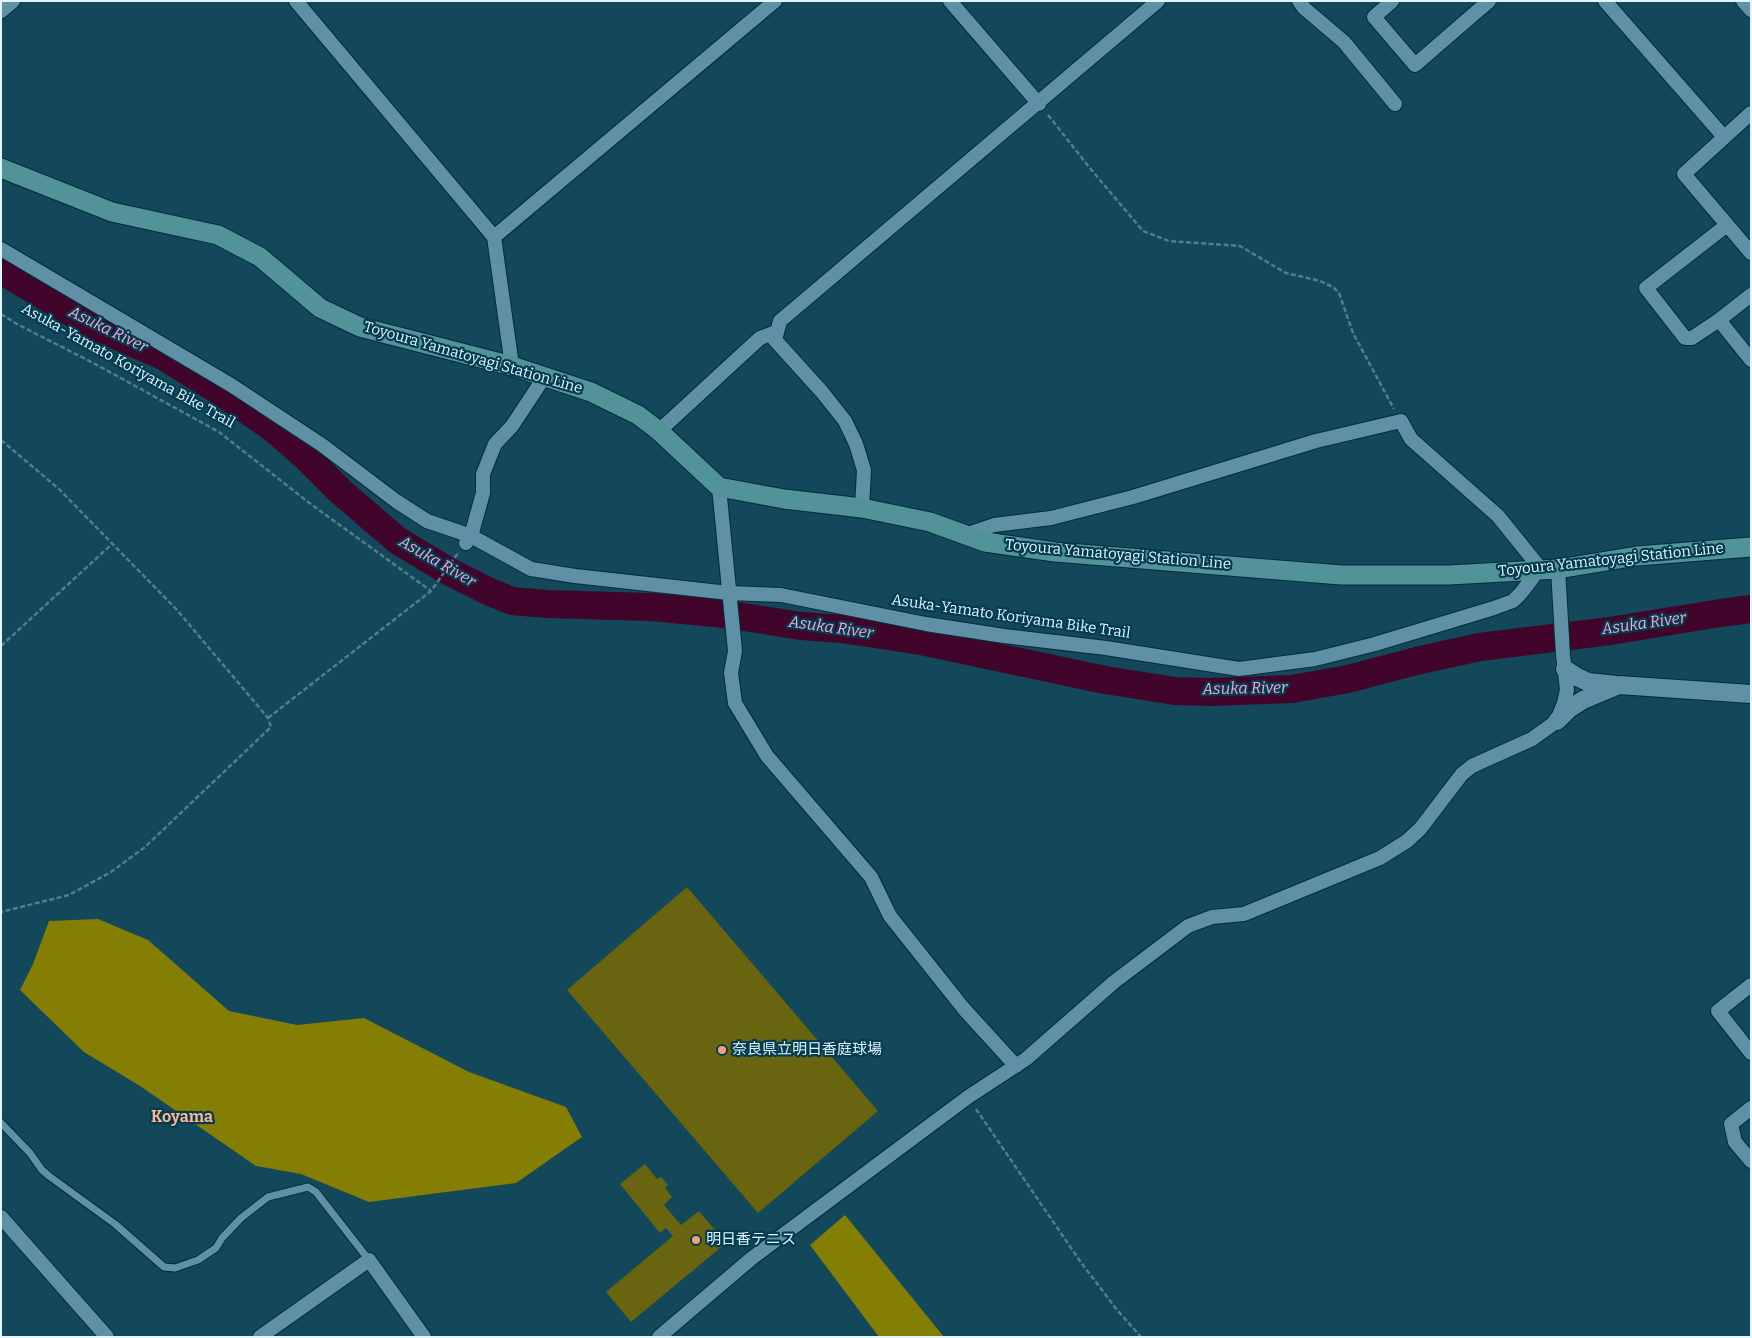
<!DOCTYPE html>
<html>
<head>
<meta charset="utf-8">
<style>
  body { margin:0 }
  #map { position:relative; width:1752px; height:1338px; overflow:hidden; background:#13475a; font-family:Bitter,serif }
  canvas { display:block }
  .frame { position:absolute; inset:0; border:2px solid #e0f5fe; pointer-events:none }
</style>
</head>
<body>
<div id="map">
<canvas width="1752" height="1338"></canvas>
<div class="frame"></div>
</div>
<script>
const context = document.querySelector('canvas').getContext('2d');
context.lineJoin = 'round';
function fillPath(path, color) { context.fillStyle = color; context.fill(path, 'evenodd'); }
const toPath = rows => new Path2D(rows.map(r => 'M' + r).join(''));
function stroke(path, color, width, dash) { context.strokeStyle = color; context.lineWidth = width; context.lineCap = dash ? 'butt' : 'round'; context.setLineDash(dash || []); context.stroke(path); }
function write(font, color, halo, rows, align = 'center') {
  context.font = font + ' Bitter,"Noto Sans JP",serif'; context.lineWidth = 4.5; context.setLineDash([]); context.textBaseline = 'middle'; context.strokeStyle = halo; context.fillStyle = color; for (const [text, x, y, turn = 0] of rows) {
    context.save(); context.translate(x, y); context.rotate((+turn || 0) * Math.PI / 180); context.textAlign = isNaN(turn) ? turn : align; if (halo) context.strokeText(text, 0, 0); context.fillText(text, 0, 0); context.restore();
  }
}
fillPath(toPath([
  [687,887,878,1111,758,1213,567,990],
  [645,1164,657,1179,661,1177,668,1185,665,1188,672,1197,664,1205,681,1225,699,1211,726,1243,631,1322,606,1292,673,1236,666,1228,660,1233,620,1184]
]), '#68640f');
fillPath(toPath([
  [98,919,148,940,229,1011,297,1025,364,1018,469,1072,566,1107,582,1137,516,1183,369,1202,301,1174,256,1166,140,1086,84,1052,20,990,33,964,49,921],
  [845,1215,944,1337,879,1337,810,1245]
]), '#847e04');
stroke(toPath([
  [1,270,92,325,165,357,218,390,274,429,306,457,340,491,397,540,448,571,490,592,512,601,547,604,651,607,725,614,801,626,841,629,921,641,1105,680,1175,691,1210,692,1292,689,1348,679,1420,660,1480,647,1610,631,1720,613,1751,609]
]), '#41052c', 28);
const service = toPath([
  [1,1123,30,1153,42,1170,49,1176,115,1224,164,1267,175,1268,198,1260,216,1248,222,1238,241,1218,268,1197,308,1187,316,1192,369,1260]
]);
const minor = toPath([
  [296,1,494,237,512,366],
  [950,1,1039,104],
  [1299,1,1304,8,1344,42,1395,104],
  [1392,1,1374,17,1415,65,1489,1],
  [1605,1,1724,137],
  [1743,1,1751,10],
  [1,11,13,1],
  [1751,113,1684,174,1751,253],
  [1727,225,1646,288,1685,338,1692,338,1719,320,1751,360],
  [494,237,775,1],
  [1,249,231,385,322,445,396,501,427,521,471,536,531,569,575,576,729,593,781,595,926,624,1004,636,1106,648,1239,669,1315,659,1375,644,1494,608,1513,601,1521,593,1540,568,1498,516,1411,439,1401,421,1316,441,1133,497,1051,518,994,525,965,535],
  [1719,320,1751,295],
  [659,431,760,338,776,332],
  [719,487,735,651,731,673,735,703,767,756,871,877,890,916,964,1009,1016,1066],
  [862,508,864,470,856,444,845,421,822,392,775,340,780,321,1158,1],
  [466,543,471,536,483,493,483,474,495,444,512,426,545,376],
  [1751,985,1718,1011,1751,1053],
  [1751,1108,1731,1124,1735,1142,1751,1161],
  [1,1217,107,1337],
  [260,1337,369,1260,424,1337],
  [659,1337,752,1258,968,1097,1026,1059,1114,982,1188,926,1212,917,1244,914,1380,858,1407,841,1420,829,1462,774,1472,766,1532,739,1557,721,1564,703,1567,690,1563,655,1558,569]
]);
const tertiary = toPath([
  [1565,669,1577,677,1588,682,1616,685],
  [1557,721,1569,709,1583,700,1619,685,1751,694]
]);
const secondary = toPath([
  [1,168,112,212,218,235,260,257,320,308,360,327,512,366,591,392,638,415,659,431,719,487,784,499,862,508,930,522,985,542,1055,552,1341,575,1449,575,1558,569,1637,556,1751,547]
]);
stroke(service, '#042c3a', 9);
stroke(minor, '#042c3a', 16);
stroke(tertiary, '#042c3a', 20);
stroke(secondary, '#042c3a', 21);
stroke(toPath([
  [1048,115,1089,167,1143,231,1169,241,1240,246,1286,273,1320,281,1333,287,1339,293,1353,333,1394,409],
  [1,314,17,324,97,365,219,432,312,505,431,591],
  [1,440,59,489,177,610,268,718,271,727,145,847,111,872,69,895,1,912],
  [1,646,112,544],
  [268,718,431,591,458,553],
  [976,1109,1080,1261,1117,1310,1141,1337]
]), '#537d8d', 2.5, [5, 2.5]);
stroke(service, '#5f90a6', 7);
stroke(minor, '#5f90a6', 14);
stroke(tertiary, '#5f90a6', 18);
stroke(secondary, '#519398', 19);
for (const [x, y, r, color] of [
  [722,1050,5,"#f1a27b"],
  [696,1240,5,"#f1a27b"]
]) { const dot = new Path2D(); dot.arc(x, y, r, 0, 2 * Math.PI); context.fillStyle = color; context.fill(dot); stroke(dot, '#043c4f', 2); }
write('15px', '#e0f5fe', '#043c4f', [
  ["Toyoura Yamatoyagi Station Line",473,358,16],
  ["Asuka-Yamato Koriyama Bike Trail",128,366,29],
  ["Toyoura Yamatoyagi Station Line",1118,555,5],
  ["Toyoura Yamatoyagi Station Line",1611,560,-6],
  ["Asuka-Yamato Koriyama Bike Trail",1011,617,8]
]);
write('15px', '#e0f5fe', '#043c4f', [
  ["奈良県立明日香庭球場",732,1050],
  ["明日香テニス",706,1240]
], 'left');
write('italic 16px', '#ffa3d4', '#043c4f', [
  ["Asuka River",108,330,26],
  ["Asuka River",437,562,30],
  ["Asuka River",1644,624,-8],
  ["Asuka River",831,628,8],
  ["Asuka River",1245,689,-1]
]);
write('bold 16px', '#ffb490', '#043c4f', [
  ["Koyama",182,1118]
]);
</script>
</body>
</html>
